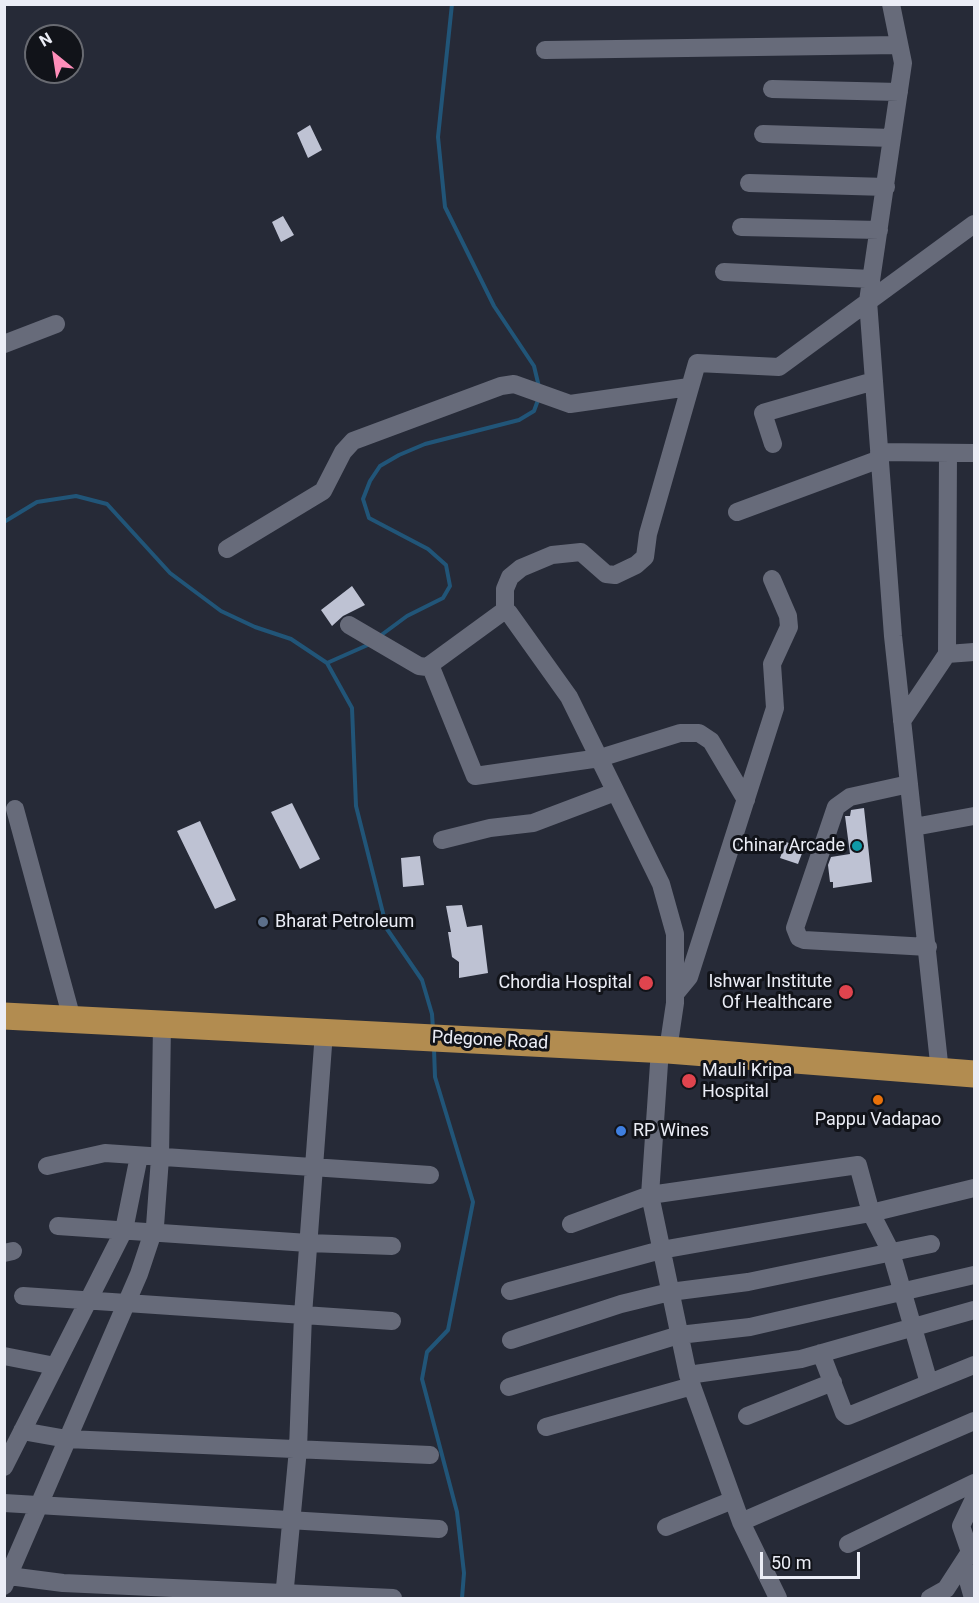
<!DOCTYPE html>
<html>
<head>
<meta charset="utf-8">
<style>
  body { margin:0 }
  #map { position:relative; width:979px; height:1603px; overflow:hidden; background:#262a37; font-family:Roboto,sans-serif }
  canvas { display:block }
  .frame { position:absolute; inset:0; border:6px solid #ebedf6; pointer-events:none }
  .north { position:absolute; left:24px; top:24px; width:60px; height:60px; box-sizing:border-box; background:#111319; border:2px solid #686a71; border-radius:50%; rotate:330deg; font-size:16px; font-weight:700; line-height:24px; text-align:center; color:#ebedf6 }
  .north::after { content:''; display:block; margin:auto; width:21px; height:27px; background:#ff8eba; clip-path:polygon(50% 0,100% 100%,50% 72%,0 100%) }
  .scale { position:absolute; left:760px; top:1552px; width:100px; height:27px; box-sizing:border-box; border:3px solid #ebedf6; border-top:0; padding-left:8px; font-size:18px; line-height:21px; white-space:nowrap; color:#ebedf6; -webkit-text-stroke:4px #111319; paint-order:stroke }
</style>
</head>
<body>
<div id="map">
<canvas width="979" height="1603"></canvas>
<div class="frame"></div>
<div class="north">N</div>
<div class="scale">50 m</div>
</div>
<script>
const context = document.querySelector('canvas').getContext('2d');
context.lineJoin = 'round';
const toPath = rows => new Path2D(rows.map(r => 'M' + r).join(''));
function stroke(path, color, width, dash) { context.strokeStyle = color; context.lineWidth = width; context.lineCap = dash ? 'butt' : 'round'; context.setLineDash(dash || []); context.stroke(path); }
function fillPath(path, color) { context.fillStyle = color; context.fill(path, 'evenodd'); }
function write(font, color, halo, rows, align = 'center') {
  context.font = font + ' Roboto,sans-serif'; context.lineWidth = 6; context.setLineDash([]); context.textBaseline = 'middle'; context.strokeStyle = halo; context.fillStyle = color; for (const [text, x, y, turn = 0] of rows) {
    context.save(); context.translate(x, y); context.rotate((+turn || 0) * Math.PI / 180); context.textAlign = isNaN(turn) ? turn : align; if (halo) context.strokeText(text, 0, 0); context.fillText(text, 0, 0); context.restore();
  }
}
stroke(toPath([
  [452,4,438,137,445,207,494,306,534,366,539,387],
  [4,522,37,502,76,496,107,504,170,573,221,611,255,627,291,639,327,663,352,708,356,806,387,929,422,980,432,1014,433,1029],
  [380,636,407,616,443,598,450,586,446,565,428,549,369,518,363,499,370,481,380,466,399,455,425,444,519,420,534,411,538,400],
  [327,663,370,644],
  [434,1049,435,1077,473,1202,448,1330,427,1352,422,1379,457,1512,464,1573,462,1598]
]), '#215578', 4);
fillPath(toPath([
  [310,125,322,150,308,158,297,133],
  [283,216,294,235,281,242,272,222],
  [352,586,365,605,343,616,332,626,321,610],
  [292,803,320,859,300,869,271,812],
  [864,808,872,882,833,888,833,882,830,882,828,865,831,857,850,854,845,816,850,816,851,810],
  [200,821,236,900,215,909,177,831],
  [786,842,804,848,798,864,780,858],
  [420,856,424,885,403,887,401,858],
  [462,905,467,927,482,925,488,973,459,978,459,962,452,957,448,932,451,932,446,906]
]), '#bec2d3');
stroke(toPath([
  [891,4,903,63,868,301,893,636,940,1072],
  [545,50,899,45],
  [772,89,899,92],
  [763,134,892,138],
  [749,183,886,187],
  [741,227,879,230],
  [724,272,871,279],
  [4,344,56,324],
  [773,444,763,413,874,381],
  [879,452,974,453],
  [737,512,880,459],
  [227,549,323,491,343,452,353,441,501,386,514,384,570,404,689,387],
  [505,611,505,589,510,577,521,568,552,555,581,552,606,574,615,575,636,565,645,557,648,534,697,363,779,367,974,224],
  [349,625,419,666,427,667,501,613,509,613,569,697,661,884,675,934,675,1003,668,1050],
  [947,654,948,453],
  [430,665,475,776,600,758,680,733,699,733,711,741,746,800],
  [902,721,947,654,974,652],
  [909,784,850,797,836,807,795,928,799,938,804,940,928,947],
  [15,809,72,1019],
  [914,827,974,816],
  [442,840,490,828,533,823,615,792],
  [675,994,689,977,775,708,772,664,789,627,788,616,772,579],
  [660,1049,650,1195,688,1375,741,1522,778,1598],
  [47,1166,105,1153,430,1175],
  [571,1224,650,1195,858,1165,871,1213,891,1252,929,1383],
  [58,1226,308,1243,392,1246],
  [4,1253,13,1251],
  [510,1291,661,1250,871,1213,974,1188],
  [23,1296,392,1321],
  [511,1340,621,1304,670,1292,748,1282,931,1244],
  [821,1353,844,1413,848,1416,974,1365],
  [4,1356,55,1366],
  [688,1375,801,1359,974,1310],
  [509,1387,679,1335,750,1327,974,1275],
  [747,1416,833,1382],
  [546,1427,692,1386],
  [22,1431,67,1439,430,1455],
  [4,1467,124,1230,139,1156],
  [4,1503,439,1529],
  [741,1522,974,1421],
  [666,1527,733,1500],
  [848,1544,974,1483],
  [963,1563,973,1598],
  [9,1576,63,1583,393,1598],
  [4,1586,139,1274,155,1226,160,1158,162,1024],
  [284,1598,298,1449,303,1315,324,1032],
  [930,1598,946,1589,970,1552,961,1526,974,1499]
]), '#676b7a', 18);
stroke(toPath([
  [4,1016,668,1050,974,1074]
]), '#b28c50', 27);
for (const [x, y, r, color] of [
  [857,846,6,"#0f9aa8"],
  [263,922,6,"#5c6f8a"],
  [646,983,8,"#e0444e"],
  [846,992,8,"#e0444e"],
  [689,1081,8,"#e0444e"],
  [878,1100,6,"#e8710a"],
  [621,1131,6,"#3f7fe0"]
]) { const dot = new Path2D(); dot.arc(x, y, r, 0, 2 * Math.PI); context.fillStyle = color; context.fill(dot); stroke(dot, '#111319', 2); }
write('18px', '#ebedf6', '#111319', [
  ["Chinar Arcade",845,846],
  ["Bharat Petroleum",275,922,"left"],
  ["Ishwar Institute",832,982],
  ["Of Healthcare",832,1003],
  ["Chordia Hospital",632,983],
  ["Mauli Kripa",702,1071,"left"],
  ["Hospital",702,1092,"left"],
  ["Pappu Vadapao",878,1120,"center"],
  ["RP Wines",633,1131,"left"]
], 'right');
write('18px', '#ebedf6', '#111319', [
  ["Pdegone Road",490,1041,3]
]);
</script>
</body>
</html>
